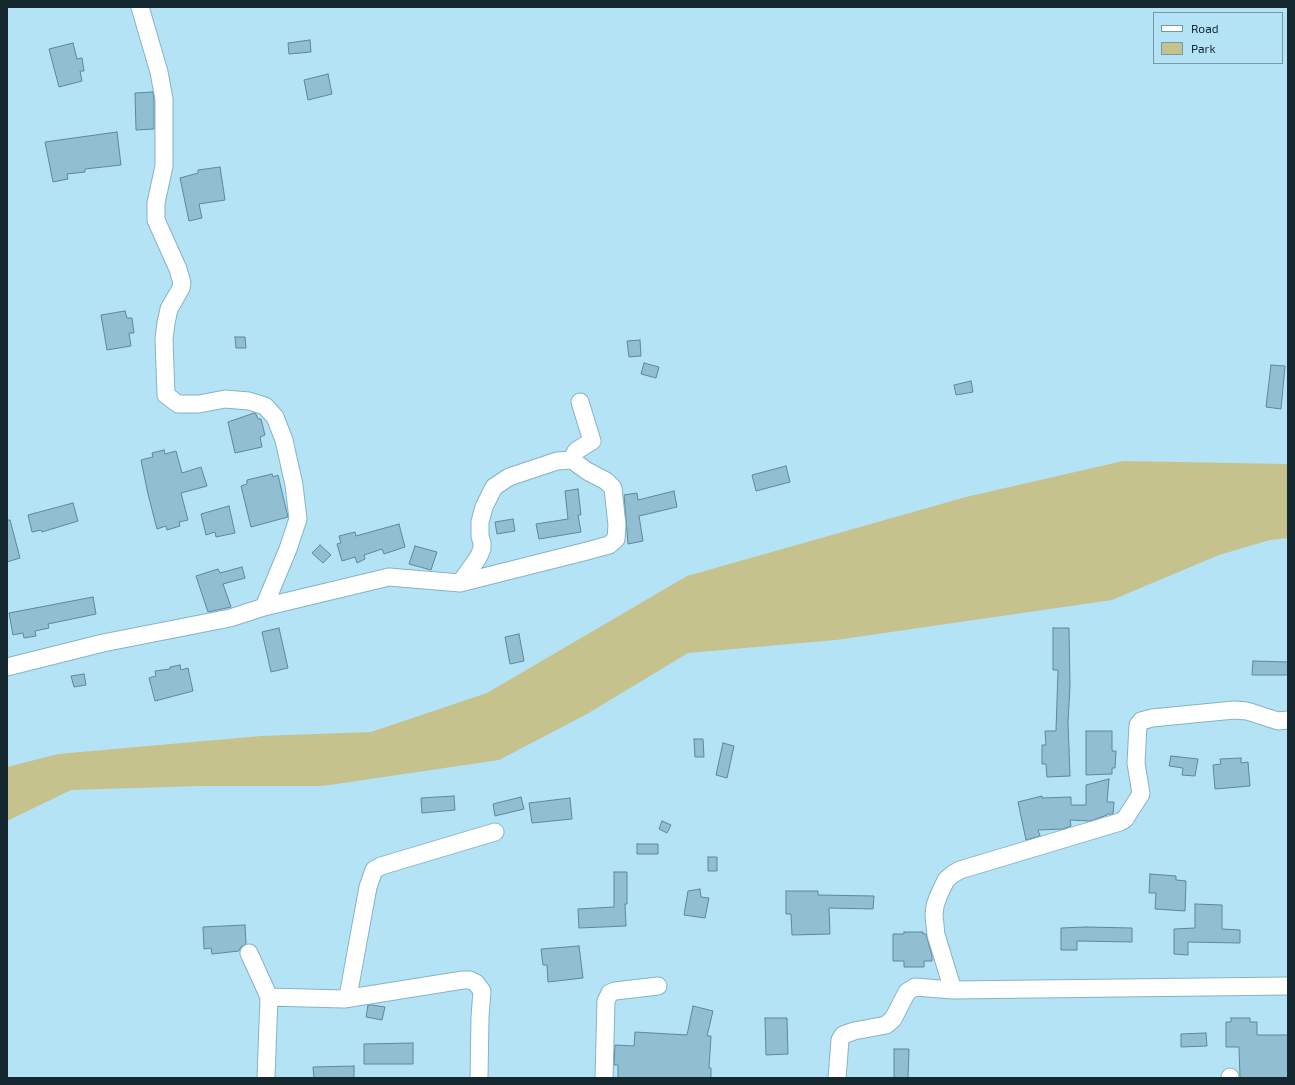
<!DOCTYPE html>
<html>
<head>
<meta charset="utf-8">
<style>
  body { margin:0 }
  #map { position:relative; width:1295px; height:1085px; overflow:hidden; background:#b4e3f6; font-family:"Exo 2",sans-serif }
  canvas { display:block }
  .frame { position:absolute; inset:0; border:8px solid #15282f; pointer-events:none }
  .legend { position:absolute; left:1153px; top:12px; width:130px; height:52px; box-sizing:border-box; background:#b4e3f6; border:1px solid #7498a6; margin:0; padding:5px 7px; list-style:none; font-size:12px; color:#15282f }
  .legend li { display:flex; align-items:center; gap:8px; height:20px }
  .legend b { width:20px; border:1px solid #7498a6 }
</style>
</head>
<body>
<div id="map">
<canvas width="1295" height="1085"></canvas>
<div class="frame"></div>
<ul class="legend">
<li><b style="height:5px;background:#fff"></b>Road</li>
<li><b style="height:11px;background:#c6c28e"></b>Park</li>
</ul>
</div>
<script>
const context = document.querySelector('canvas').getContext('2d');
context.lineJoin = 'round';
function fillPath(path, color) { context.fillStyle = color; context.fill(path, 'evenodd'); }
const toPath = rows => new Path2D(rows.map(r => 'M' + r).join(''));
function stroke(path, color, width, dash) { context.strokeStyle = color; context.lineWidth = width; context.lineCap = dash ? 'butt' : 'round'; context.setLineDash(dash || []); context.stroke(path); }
fillPath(toPath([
  [1123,461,1288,464,1288,538,1270,540,1219,555,1112,600,836,640,688,653,587,714,499,760,323,786,203,786,71,790,7,821,7,767,58,754,261,736,371,732,487,693,687,576,966,497]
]), '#c6c28e');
const building = toPath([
  [310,40,311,52,289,54,288,43,310,40],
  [73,43,77,59,82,58,84,71,80,71,82,81,59,87,49,49,73,43],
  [328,74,332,94,308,100,304,80,328,74],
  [153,92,154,100,154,129,136,130,135,93,153,92],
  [117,132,121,165,85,169,85,172,67,174,68,179,53,182,45,142,117,132],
  [220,167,225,200,199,204,202,218,189,221,180,178,198,173,198,170,220,167],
  [125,311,127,318,132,318,134,333,129,333,131,346,107,350,101,315,125,311],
  [235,337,245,337,246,348,236,348,235,337],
  [640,340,641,356,629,357,627,341,640,340],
  [644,363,659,367,656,378,641,374,644,363],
  [1271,365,1285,366,1281,409,1266,407,1271,365],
  [971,381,973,392,956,395,954,385,971,381],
  [254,413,256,414,258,419,261,419,265,435,260,437,262,447,235,453,228,422,254,413],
  [164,450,165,454,176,451,182,473,201,467,207,486,181,493,188,520,179,522,180,526,167,530,166,526,157,529,148,494,141,460,153,457,152,453,164,450],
  [786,466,790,482,756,491,752,475,786,466],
  [272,474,273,477,278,475,288,517,251,527,241,486,247,484,247,480,272,474],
  [578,489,581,515,578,515,581,532,539,539,536,524,568,519,565,491,578,489],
  [674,491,677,507,639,516,643,541,628,544,624,495,637,493,638,500,674,491],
  [73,503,78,521,42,532,41,530,32,532,28,515,73,503],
  [229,506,235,533,216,537,215,532,206,535,201,514,229,506],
  [513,519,515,531,497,534,495,522,513,519],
  [7,520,10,520,20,558,7,562,7,520],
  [399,524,405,547,384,554,382,549,364,555,365,559,357,563,355,557,342,561,337,544,341,543,339,536,355,532,356,536,399,524],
  [320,545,331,555,323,563,312,553,320,545],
  [415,546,437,552,431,570,409,564,415,546],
  [242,567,245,578,223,584,231,607,208,612,196,576,218,569,220,573,242,567],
  [93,597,96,614,48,624,49,628,35,631,36,636,24,638,23,633,13,635,9,613,93,597],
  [279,628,288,668,271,672,262,632,279,628],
  [1053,628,1069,628,1070,685,1068,722,1070,776,1047,777,1046,764,1042,764,1042,745,1046,745,1045,731,1056,731,1058,670,1053,670,1053,628],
  [519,634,524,661,510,664,505,637,519,634],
  [1253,661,1288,662,1288,675,1252,675,1253,661],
  [180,665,181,670,188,668,193,691,155,701,149,678,156,676,155,671,170,669,170,667,180,665],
  [84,674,86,685,74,687,71,676,84,674],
  [1086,731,1112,731,1112,751,1116,751,1115,768,1112,768,1112,774,1086,775,1086,731],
  [694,739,703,739,704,757,695,757,694,739],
  [723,743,734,746,727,778,716,775,723,743],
  [1171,756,1198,759,1195,776,1182,775,1183,768,1169,766,1171,756],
  [1241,758,1241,763,1248,762,1250,786,1215,789,1213,765,1221,764,1220,759,1241,758],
  [1109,779,1107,802,1114,802,1113,814,1107,814,1107,815,1090,821,1070,820,1071,826,1063,829,1038,830,1040,836,1026,840,1018,802,1042,796,1042,798,1071,797,1071,805,1086,805,1086,785,1109,779],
  [454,796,455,810,422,813,421,798,454,796],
  [521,797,524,809,495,816,493,804,521,797],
  [570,798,572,819,532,823,529,803,570,798],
  [662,821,671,825,667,833,659,829,662,821],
  [637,844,658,844,658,854,637,854,637,844],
  [708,857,717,857,717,871,708,871,708,857],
  [614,872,627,872,627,904,625,904,626,926,579,928,578,909,614,907,614,872],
  [1150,874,1176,876,1176,880,1186,881,1185,911,1155,909,1156,893,1149,893,1150,874],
  [700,889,701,897,709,898,705,918,684,915,688,891,700,889],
  [786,891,818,891,818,895,874,896,873,909,829,908,830,934,792,935,791,914,786,914,786,891],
  [1195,904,1222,905,1222,929,1240,930,1240,943,1188,942,1188,955,1174,954,1174,929,1195,928,1195,904],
  [245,925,246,944,241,947,239,951,212,954,211,948,204,949,203,927,245,925],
  [1086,927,1132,928,1132,942,1077,941,1077,950,1061,950,1061,928,1086,927],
  [904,932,923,932,923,934,926,934,932,956,932,961,924,961,924,967,904,967,904,961,893,961,893,934,904,934,904,932],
  [579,946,583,978,548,982,547,965,543,965,541,949,579,946],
  [368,1005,372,1005,385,1007,382,1020,366,1017,368,1005],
  [693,1006,713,1011,707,1036,711,1036,709,1068,711,1068,711,1078,618,1078,618,1065,614,1065,615,1045,634,1046,635,1032,687,1035,693,1006],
  [765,1018,787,1018,788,1054,766,1055,765,1018],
  [1231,1018,1250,1018,1250,1022,1257,1022,1257,1035,1288,1035,1288,1078,1240,1078,1239,1047,1226,1047,1226,1022,1231,1022,1231,1018],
  [1206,1033,1207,1046,1181,1047,1181,1034,1206,1033],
  [413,1043,413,1064,364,1064,364,1044,413,1043],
  [894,1049,909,1049,908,1078,894,1078,894,1049],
  [354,1066,354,1078,314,1078,313,1067,354,1066]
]);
fillPath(building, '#91bfd1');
stroke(building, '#5c889a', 1);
const minor = toPath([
  [140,7,159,72,164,99,164,166,156,203,156,220,178,269,182,283,181,288,169,309,166,323,164,339,166,395,178,404,199,404,225,399,249,401,265,406,275,417,284,440,294,485,298,519,288,549,264,607],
  [460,583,478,558,482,549,482,543,480,536,480,522,484,507,494,487,509,477,557,461,572,460,576,451,592,441,580,402],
  [7,667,103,643,230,618,264,607,389,577,460,583,587,551,609,545,616,539,617,525,613,488,606,481,587,471,572,460],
  [249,953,269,997,266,1078],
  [953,990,936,935,934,915,935,906,938,897,946,880,953,874,960,870,1120,822,1125,819,1141,794,1136,763,1138,725,1141,721,1152,718,1234,710,1247,711,1278,721,1288,720],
  [269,997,344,999,348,996,349,991,368,887,374,870,381,866,495,832],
  [344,999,463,980,470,980,476,983,482,991,480,1017,479,1078],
  [604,1078,606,1001,610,993,615,991,658,986],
  [837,1078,840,1040,843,1035,854,1031,886,1025,893,1019,907,992,915,987,953,990,1288,986],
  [1230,1078,1230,1077]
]);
stroke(minor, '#85b3c6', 19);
stroke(minor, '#fff', 17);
</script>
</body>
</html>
